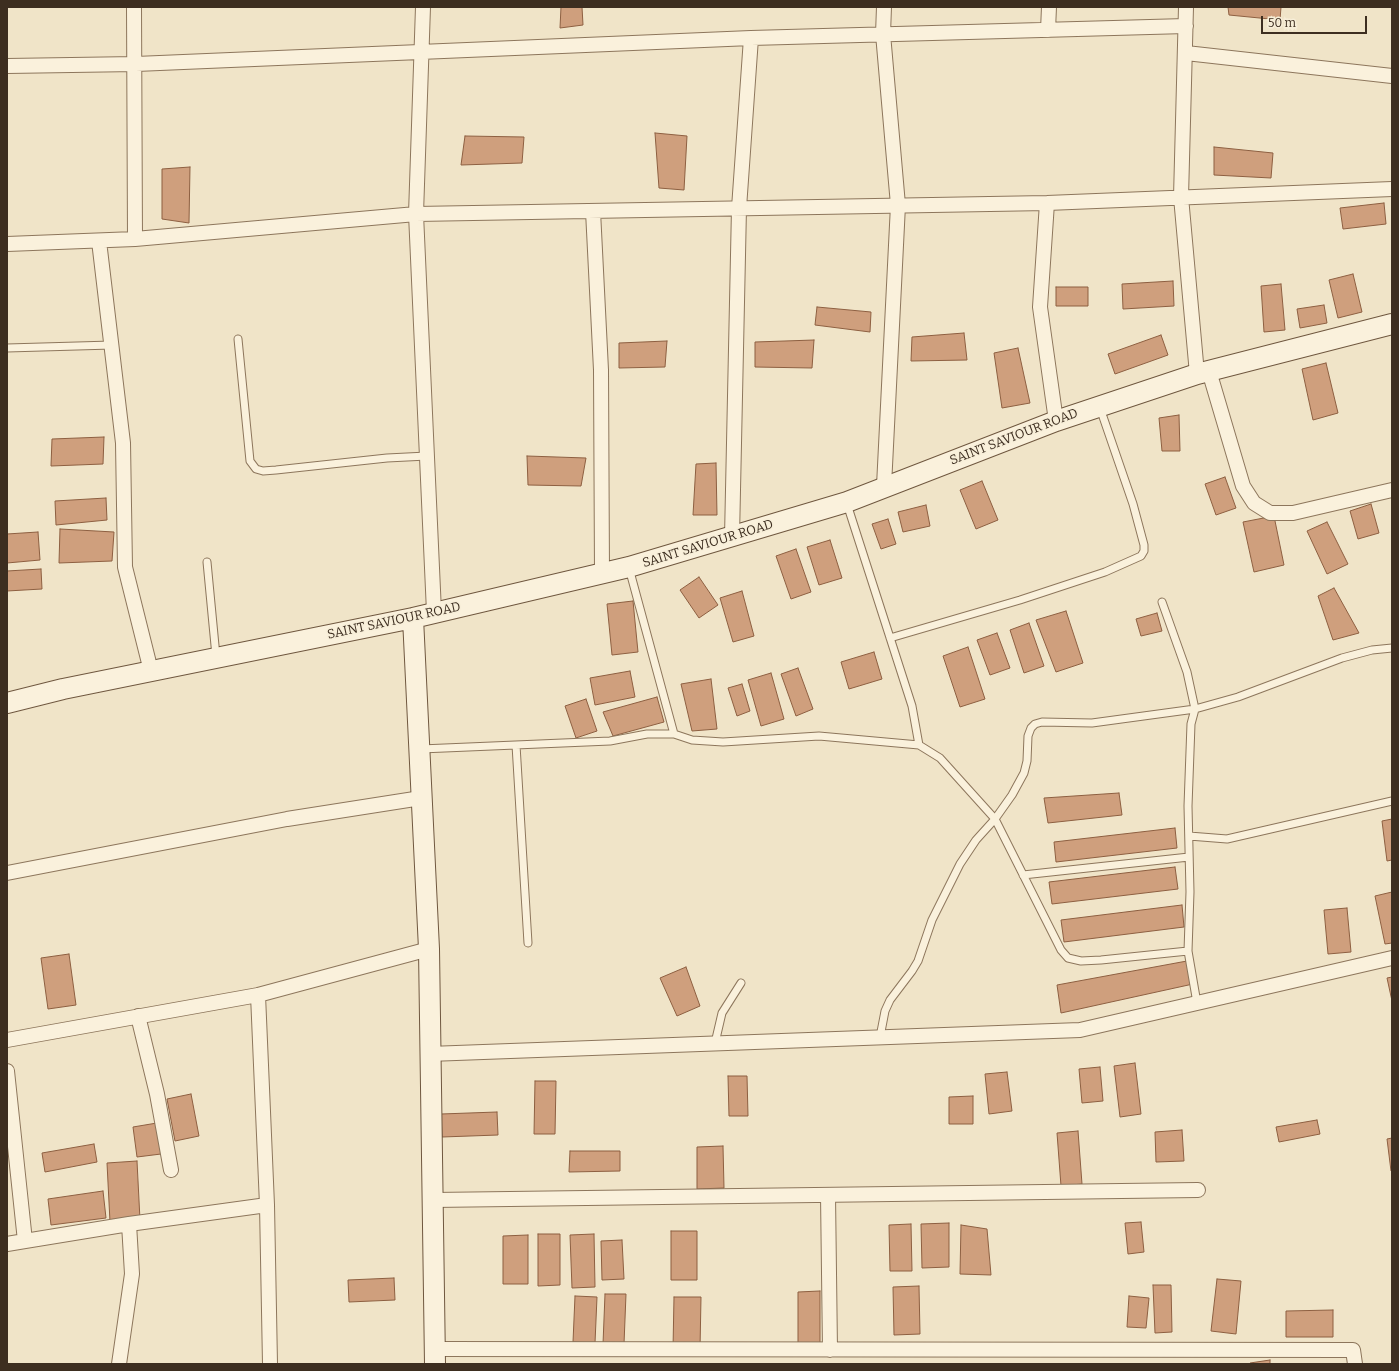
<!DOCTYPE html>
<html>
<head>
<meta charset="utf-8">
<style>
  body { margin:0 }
  #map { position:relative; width:1399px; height:1371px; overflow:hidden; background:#f0e4c8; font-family:Bitter,serif }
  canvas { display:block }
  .frame { position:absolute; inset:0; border:8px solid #3d2e20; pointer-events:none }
  .scale { position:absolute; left:1261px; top:16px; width:106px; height:18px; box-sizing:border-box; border:2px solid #3d2e20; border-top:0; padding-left:5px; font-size:12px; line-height:14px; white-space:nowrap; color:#3d2e20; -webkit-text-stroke:3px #f7eed8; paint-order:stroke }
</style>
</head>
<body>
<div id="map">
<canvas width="1399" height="1371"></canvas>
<div class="frame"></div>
<div class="scale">50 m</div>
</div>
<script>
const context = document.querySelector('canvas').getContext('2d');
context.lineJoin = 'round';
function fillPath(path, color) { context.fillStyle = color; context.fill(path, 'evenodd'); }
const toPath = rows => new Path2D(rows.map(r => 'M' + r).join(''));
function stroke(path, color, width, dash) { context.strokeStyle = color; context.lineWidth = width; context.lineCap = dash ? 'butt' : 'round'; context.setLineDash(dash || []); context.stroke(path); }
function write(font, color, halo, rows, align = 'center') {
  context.font = font + ' Bitter,serif'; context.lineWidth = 3; context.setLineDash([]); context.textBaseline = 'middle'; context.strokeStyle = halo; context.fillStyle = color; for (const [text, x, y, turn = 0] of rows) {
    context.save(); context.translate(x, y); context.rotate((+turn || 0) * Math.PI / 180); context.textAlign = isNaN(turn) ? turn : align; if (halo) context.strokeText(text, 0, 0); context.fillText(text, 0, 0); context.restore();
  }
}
const building = toPath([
  [561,7,582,7,583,25,560,28,561,7],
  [1228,7,1281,7,1280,20,1229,15,1228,7],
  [655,133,687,136,684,190,659,188,655,133],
  [465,136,524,137,522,163,461,165,465,136],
  [1214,147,1273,153,1271,178,1214,175,1214,147],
  [190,167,189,223,162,219,162,169,190,167],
  [1384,203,1386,224,1343,229,1340,208,1384,203],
  [1353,274,1362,312,1338,318,1329,280,1353,274],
  [1173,281,1174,306,1123,309,1122,284,1173,281],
  [1281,284,1285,330,1264,332,1261,286,1281,284],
  [1056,287,1088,287,1088,306,1056,306,1056,287],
  [1324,305,1327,323,1300,328,1297,309,1324,305],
  [817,307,871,312,870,332,815,325,817,307],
  [964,333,967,360,911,361,912,337,964,333],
  [1161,335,1168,355,1115,374,1108,354,1161,335],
  [814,340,812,368,755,367,755,342,814,340],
  [667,341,665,367,619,368,619,343,667,341],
  [1018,348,1030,403,1002,408,994,353,1018,348],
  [1326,363,1338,413,1313,420,1302,369,1326,363],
  [1179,415,1180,451,1162,451,1159,418,1179,415],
  [104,437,103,464,51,466,52,439,104,437],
  [527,456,586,458,581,486,528,485,527,456],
  [716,463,717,515,693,515,696,464,716,463],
  [1225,477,1236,508,1216,515,1205,484,1225,477],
  [982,481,998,520,976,529,960,490,982,481],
  [106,498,107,520,56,525,55,501,106,498],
  [1371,504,1379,533,1358,539,1350,511,1371,504],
  [926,505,930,526,903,532,898,512,926,505],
  [1274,516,1284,565,1254,572,1243,522,1274,516],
  [888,519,896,544,881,549,872,524,888,519],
  [1327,522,1348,564,1327,574,1307,531,1327,522],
  [60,529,114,532,112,561,59,563,60,529],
  [38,532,40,560,7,563,7,534,38,532],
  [830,540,842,578,819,585,807,547,830,540],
  [796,549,811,592,791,599,776,556,796,549],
  [41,569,42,589,7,591,7,571,41,569],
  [699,577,718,605,699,618,680,590,699,577],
  [1334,588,1359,633,1333,640,1318,596,1334,588],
  [742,591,754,636,733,642,720,598,742,591],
  [633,601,638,652,612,655,607,604,633,601],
  [1066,611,1083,663,1056,672,1036,620,1066,611],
  [1157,613,1162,631,1141,636,1136,619,1157,613],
  [1029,623,1044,666,1024,673,1010,630,1029,623],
  [997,633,1010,668,990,675,977,640,997,633],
  [968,647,985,699,960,707,943,656,968,647],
  [874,652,882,679,849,689,841,662,874,652],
  [798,668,813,709,796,716,781,674,798,668],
  [630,671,635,697,595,705,590,678,630,671],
  [771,673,784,719,761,726,748,680,771,673],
  [711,679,717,729,692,731,681,684,711,679],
  [742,684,750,711,737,716,728,688,742,684],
  [657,697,664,722,613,736,603,712,657,697],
  [586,699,597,731,576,738,565,706,586,699],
  [1119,793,1122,815,1048,823,1044,798,1119,793],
  [1392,819,1392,860,1387,861,1382,821,1392,819],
  [1175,828,1177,848,1056,862,1054,842,1175,828],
  [1175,867,1178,889,1052,904,1049,882,1175,867],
  [1392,892,1392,943,1385,944,1375,896,1392,892],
  [1182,905,1184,927,1064,942,1061,920,1182,905],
  [1347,908,1351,952,1328,954,1324,910,1347,908],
  [69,954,76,1005,48,1009,41,958,69,954],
  [1187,961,1193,984,1061,1013,1057,985,1187,961],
  [686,967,700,1006,677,1016,660,978,686,967],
  [1392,977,1392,1001,1387,978,1392,977],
  [1135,1063,1141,1114,1120,1117,1114,1066,1135,1063],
  [1100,1067,1103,1101,1082,1103,1079,1069,1100,1067],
  [1007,1072,1012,1111,989,1114,985,1074,1007,1072],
  [728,1076,747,1076,748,1116,729,1116,728,1076],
  [535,1081,556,1081,555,1134,534,1134,535,1081],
  [191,1094,199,1136,175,1141,167,1099,191,1094],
  [973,1096,973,1124,949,1124,949,1097,973,1096],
  [497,1112,498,1135,442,1137,441,1114,497,1112],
  [1317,1120,1320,1134,1279,1142,1276,1127,1317,1120],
  [157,1123,161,1154,137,1157,133,1127,157,1123],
  [1182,1130,1184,1161,1156,1162,1155,1132,1182,1130],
  [1078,1131,1082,1184,1061,1186,1057,1133,1078,1131],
  [1392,1138,1392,1171,1391,1171,1387,1139,1392,1138],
  [94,1144,97,1162,45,1172,42,1153,94,1144],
  [723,1146,724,1188,697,1189,697,1147,723,1146],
  [570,1151,620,1151,620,1171,569,1172,570,1151],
  [137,1161,140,1220,110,1222,107,1163,137,1161],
  [103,1191,106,1218,51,1225,48,1199,103,1191],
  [1141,1222,1144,1252,1128,1254,1125,1223,1141,1222],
  [949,1223,949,1267,922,1268,921,1224,949,1223],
  [911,1224,912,1271,890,1271,889,1225,911,1224],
  [961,1225,987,1229,991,1275,960,1274,961,1225],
  [671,1231,697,1231,697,1280,671,1280,671,1231],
  [538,1234,560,1234,560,1285,538,1286,538,1234],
  [594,1234,595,1287,572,1288,570,1235,594,1234],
  [528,1235,528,1284,503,1284,503,1236,528,1235],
  [622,1240,624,1279,602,1280,601,1241,622,1240],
  [394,1278,395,1300,349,1302,348,1280,394,1278],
  [1217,1279,1241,1281,1236,1334,1211,1331,1217,1279],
  [1153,1285,1171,1285,1172,1332,1155,1333,1153,1285],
  [919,1286,920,1334,894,1335,893,1287,919,1286],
  [820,1291,820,1343,798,1343,798,1292,820,1291],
  [605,1294,626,1294,624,1344,603,1344,605,1294],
  [575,1296,597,1297,595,1343,573,1342,575,1296],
  [1129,1296,1149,1298,1146,1328,1127,1327,1129,1296],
  [674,1297,701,1297,700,1349,673,1349,674,1297],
  [1333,1310,1333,1337,1286,1337,1286,1311,1333,1310],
  [1270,1360,1270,1364,1251,1364,1250,1363,1270,1360]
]);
fillPath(building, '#cf9f7d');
stroke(building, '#8d5f41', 1);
const lane = toPath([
  [238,339,250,461,256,469,263,471,276,470,387,458,427,456],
  [7,348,112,345],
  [847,504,912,706,919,745],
  [207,562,216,656],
  [629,568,674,734],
  [1162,602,1187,672,1195,709,1191,724,1188,806,1190,892,1188,951,1197,1003],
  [890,638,1020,600,1105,572,1141,556,1144,551,1144,545,1133,504,1100,408],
  [516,745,528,943],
  [421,749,610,741,647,734,674,734,692,740,723,742,819,736,919,745,940,758,995,819,1061,950,1068,958,1081,961,1101,960,1188,951],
  [1189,836,1227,839,1392,801],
  [1023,875,1189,857],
  [880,1037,885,1011,890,1000,912,971,918,961,932,920,960,864,976,840,995,819,1012,795,1024,773,1027,761,1028,736,1031,728,1035,724,1042,722,1092,723,1195,709,1238,697,1342,658,1372,650,1392,648],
  [715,1043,722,1013,741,983]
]);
const street = toPath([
  [134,7,135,239],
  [423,7,416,214,434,612],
  [884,7,883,34,898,205,884,486],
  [1186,7,1181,197,1197,374],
  [1048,30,1049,7],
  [1186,53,1392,76],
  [7,66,136,64,751,38,1186,26],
  [1047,203,1040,307,1056,421],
  [593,211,601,370,602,573],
  [99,241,123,443,125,567,151,671],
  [7,244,135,239,416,214,1047,203,1392,189],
  [1209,371,1243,486,1254,503,1270,513,1293,513,1392,490],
  [732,537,739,208,751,38],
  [7,873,287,819,421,798],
  [258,995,267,1205,270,1364],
  [138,1016,157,1094,171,1170],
  [7,1040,258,995,429,949],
  [429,1054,1080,1030,1392,958],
  [7,1071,25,1241,129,1224,132,1274,119,1364],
  [828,1195,830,1350],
  [433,1200,1198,1190],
  [129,1224,267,1205],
  [7,1244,25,1241],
  [435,1349,1353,1350,1355,1364]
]);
const secondary = toPath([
  [413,618,429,949,435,1364],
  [7,703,63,689,413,618,629,567,847,502,1056,421,1197,374,1392,324]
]);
stroke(lane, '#8d765c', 9);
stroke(street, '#8d765c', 16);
stroke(secondary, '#6f573f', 22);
stroke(lane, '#faf1dc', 7);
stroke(street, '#faf1dc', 14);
stroke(secondary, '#faf1dc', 20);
write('13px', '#3d2e20', '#f7eed8', [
  ["SAINT SAVIOUR ROAD",1014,437,-21],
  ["SAINT SAVIOUR ROAD",708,544,-17],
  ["SAINT SAVIOUR ROAD",394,621,-12]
]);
</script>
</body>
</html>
